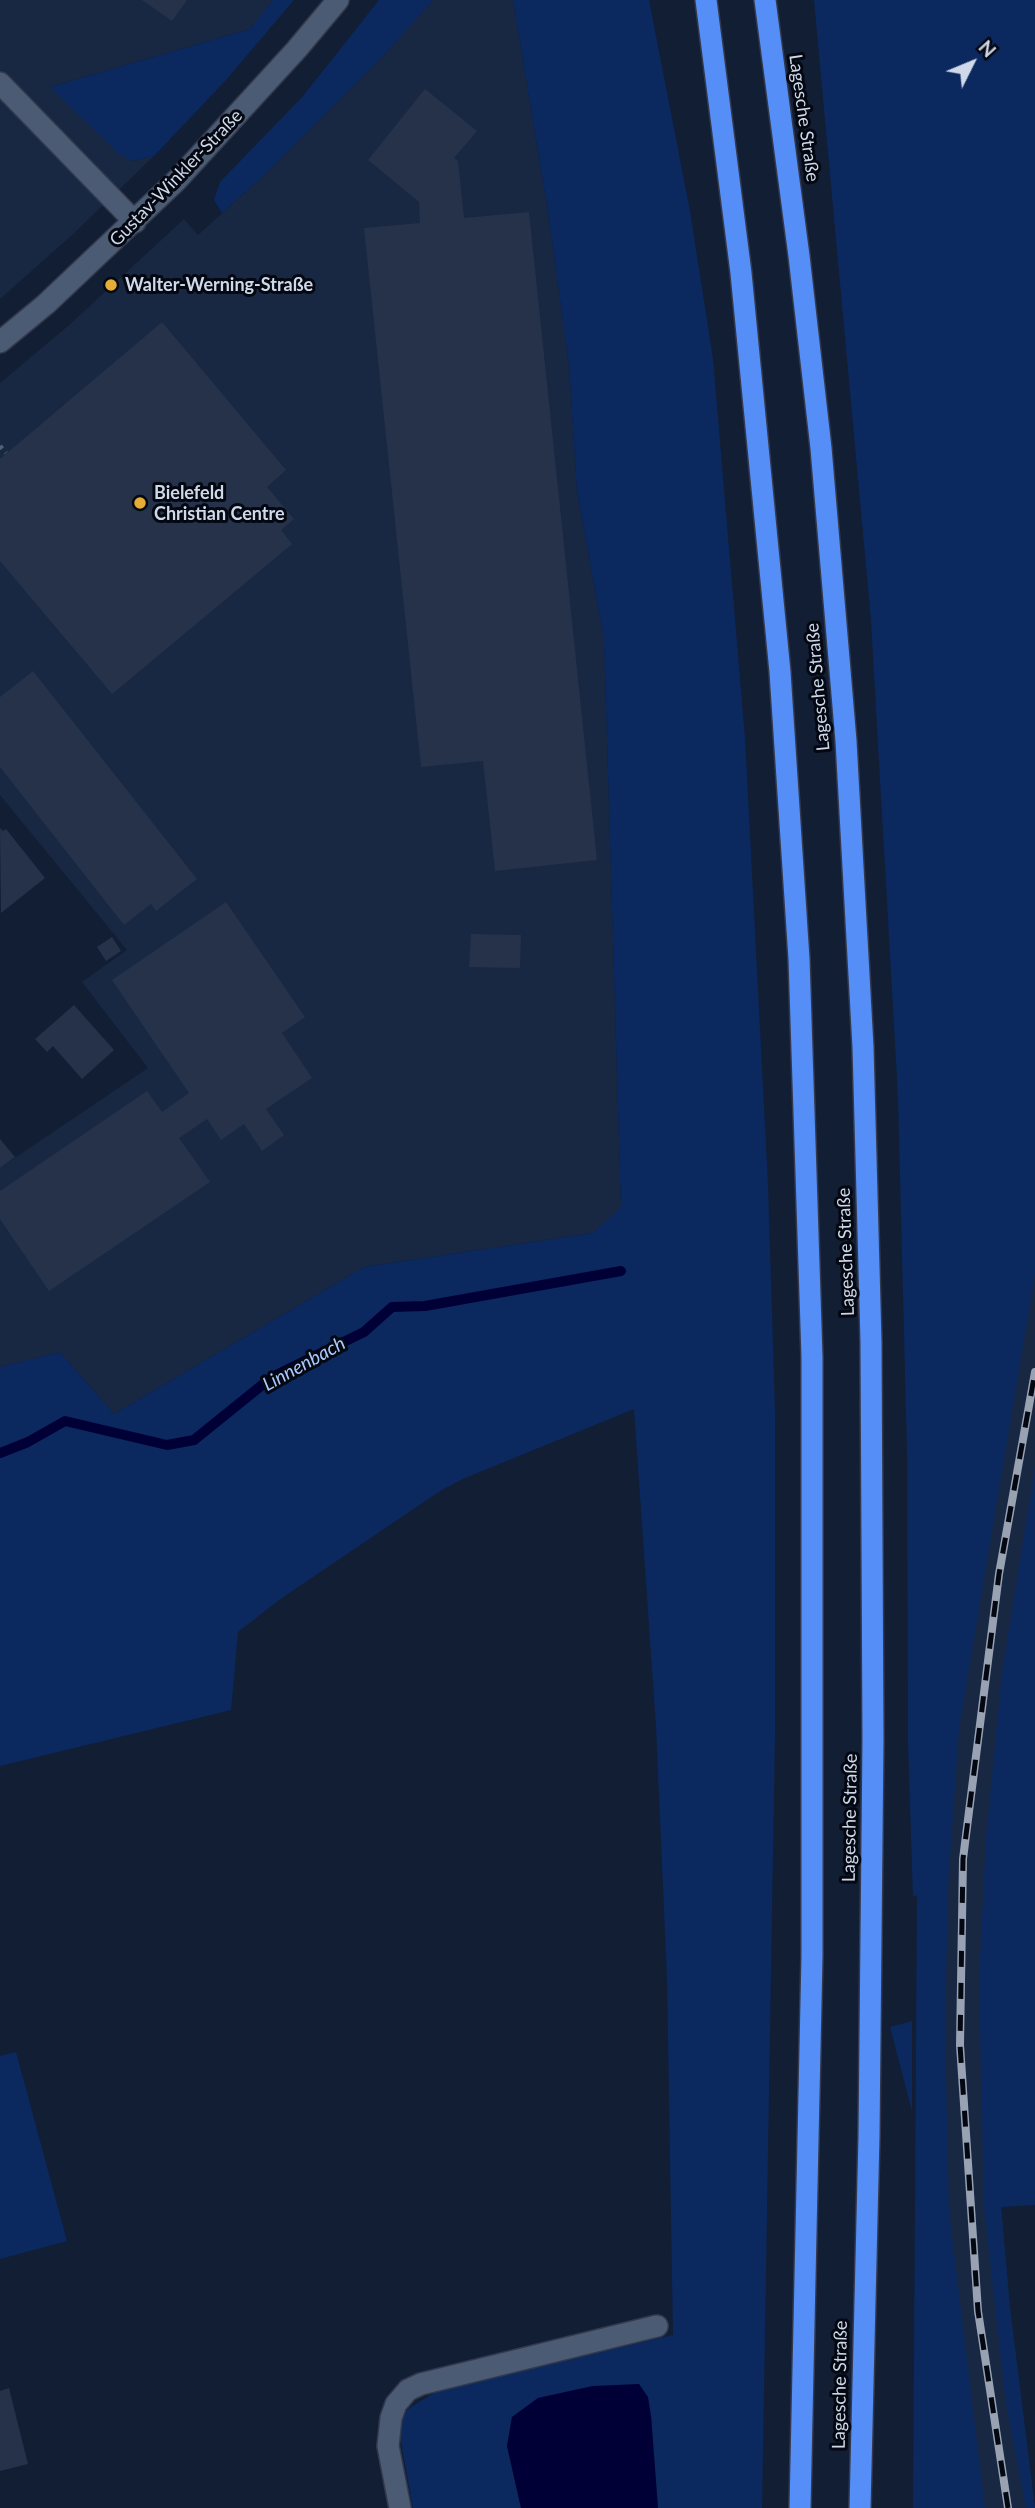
<!DOCTYPE html>
<html>
<head>
<meta charset="utf-8">
<style>
  body { margin:0 }
  #map { position:relative; width:1035px; height:2508px; overflow:hidden; background:#121e34; font-family:Lato,sans-serif }
  canvas { display:block }
  .north { position:absolute; left:937px; top:28px; width:70px; height:70px; -webkit-text-stroke:5px #040812; paint-order:stroke; rotate:47deg; font-size:19px; font-weight:700; line-height:28px; text-align:center; color:#d0d9e8 }
  .north::after { content:''; display:block; margin:auto; width:24px; height:32px; background:#d0d9e8; clip-path:polygon(50% 0,100% 100%,50% 72%,0 100%) }
</style>
</head>
<body>
<div id="map">
<canvas width="1035" height="2508"></canvas>
<div class="north">N</div>
</div>
<script>
const context = document.querySelector('canvas').getContext('2d');
context.lineJoin = 'round';
function fillPath(path, color) { context.fillStyle = color; context.fill(path, 'evenodd'); }
const toPath = rows => new Path2D(rows.map(r => 'M' + r).join(''));
function stroke(path, color, width, dash) { context.strokeStyle = color; context.lineWidth = width; context.lineCap = dash ? 'butt' : 'round'; context.setLineDash(dash || []); context.stroke(path); }
function write(font, color, halo, rows, align = 'center') {
  context.font = font + ' Lato,sans-serif'; context.lineWidth = 6; context.setLineDash([]); context.textBaseline = 'middle'; context.strokeStyle = halo; context.fillStyle = color; for (const [text, x, y, turn = 0] of rows) {
    context.save(); context.translate(x, y); context.rotate((+turn || 0) * Math.PI / 180); context.textAlign = isNaN(turn) ? turn : align; if (halo) context.strokeText(text, 0, 0); context.fillText(text, 0, 0); context.restore();
  }
}
fillPath(toPath([
  [0,0,273,0,250,29,50,87,132,161,154,156,72,235,0,299],
  [433,0,513,0,548,212,569,365,577,491,604,639,621,1207,593,1233,364,1267,114,1414,60,1352,0,1367,0,1168,148,1068,82,982,127,950,0,795,0,383,68,326,184,219,198,235,262,177,384,55],
  [1035,1012,1035,1553,1001,2206,1010,2308,1035,2508,970,2508,925,2017]
]), '#182842');
fillPath(toPath([
  [273,0,294,0,226,80,154,156,132,161,119,154,50,87,250,29],
  [379,0,433,0,384,55,262,177,222,213,214,200,220,182,303,96],
  [513,0,649,0,690,211,713,359,745,738,768,1185,775,1412,775,1733,762,2508,658,2508,651,2416,593,2386,538,2398,512,2417,507,2446,521,2508,413,2508,400,2437,401,2422,408,2409,437,2391,673,2335,667,1978,656,1726,634,1409,465,1478,440,1491,279,1600,238,1632,231,1710,0,1766,0,1367,60,1352,114,1414,364,1267,593,1233,621,1207,604,639,577,491,569,365,548,212],
  [814,0,1035,0,1035,1274,959,1729,948,1887,945,2035,949,2211,985,2508,913,2508,917,1895,913,1897,908,1742,907,1452,898,1096,871,620],
  [1035,1467,1035,2205,1001,2207,1010,2308,1035,2508,1026,2508,1006,2404,984,2206,979,1983,986,1837,1002,1673],
  [912,2021,912,2111,890,2027],
  [16,2052,67,2241,0,2259,0,2056]
]), '#0b295f');
fillPath(toPath([
  [639,2384,648,2397,651,2416,658,2508,521,2508,507,2446,512,2417,538,2398,593,2386]
]), '#000036');
stroke(toPath([
  [0,1453,28,1442,65,1421,167,1445,194,1440,272,1377,364,1332,392,1307,425,1306,621,1271]
]), '#000036', 10);
fillPath(toPath([
  [142,0,187,0,172,21],
  [425,89,477,131,454,158,458,161,464,218,529,212,597,860,495,871,483,761,421,767,364,228,420,223,419,202,368,160],
  [162,322,286,470,267,487,294,519,281,530,292,544,112,694,0,561,0,459],
  [33,671,197,879,156,911,151,904,124,925,0,767,0,697],
  [0,828,3,831,6,829,45,878,1,913],
  [226,902,305,1017,282,1033,312,1078,266,1109,284,1135,262,1151,244,1124,221,1140,207,1119,179,1138,210,1182,49,1291,0,1219,0,1191,147,1091,162,1112,189,1093,112,980],
  [471,934,521,935,520,968,469,967],
  [112,937,121,951,106,961,97,947],
  [74,1005,114,1050,82,1079,53,1046,47,1052,35,1039],
  [0,1139,15,1157,0,1168],
  [9,2388,28,2464,0,2471,0,2391]
]), '#253249');
const minor = toPath([
  [0,83,135,222],
  [0,342,46,304,177,180,297,49,338,0],
  [400,2508,388,2446,391,2418,396,2404,408,2390,421,2384,657,2326]
]);
const highway = toPath([
  [706,0,741,273,780,672,799,959,812,1357,812,1956,800,2508],
  [765,0,799,256,821,448,846,741,863,1047,871,1342,873,1739,869,2136,860,2508]
]);
stroke(minor, '#33394c', 24);
stroke(highway, '#33394c', 24);
stroke(toPath([
  [0,446,6,453]
]), '#566174', 4.5, [3.5, 5]);
stroke(minor, '#4c5b74', 21);
stroke(highway, '#548ef6', 21);
const rail = toPath([
  [1008,2508,978,2311,960,2045,963,1859,999,1574,1035,1372]
]);
stroke(rail, '#98a2b3', 8);
stroke(rail, '#040812', 5, [16]);
for (const [x, y, r, color] of [
  [111,285,7,"#e6ad36"],
  [140,503,7,"#e6ad36"]
]) { const dot = new Path2D(); dot.arc(x, y, r, 0, 2 * Math.PI); context.fillStyle = color; context.fill(dot); stroke(dot, '#040812', 2.5); }
write('18px', '#d0d9e8', '#040812', [
  ["Lagesche Straße",804,118,82],
  ["Gustav-Winkler-Straße",176,178,-46],
  ["Lagesche Straße",818,687,-95],
  ["Lagesche Straße",846,1252,-92],
  ["Lagesche Straße",850,1818,-89],
  ["Lagesche Straße",840,2385,-89]
]);
write('bold 18px', '#d0d9e8', '#040812', [
  ["Walter-Werning-Straße",125,285],
  ["Bielefeld",154,493],
  ["Christian Centre",154,514]
], 'left');
write('italic 19px', '#aac9fe', '#040812', [
  ["Linnenbach",304,1364,-29]
]);
</script>
</body>
</html>
